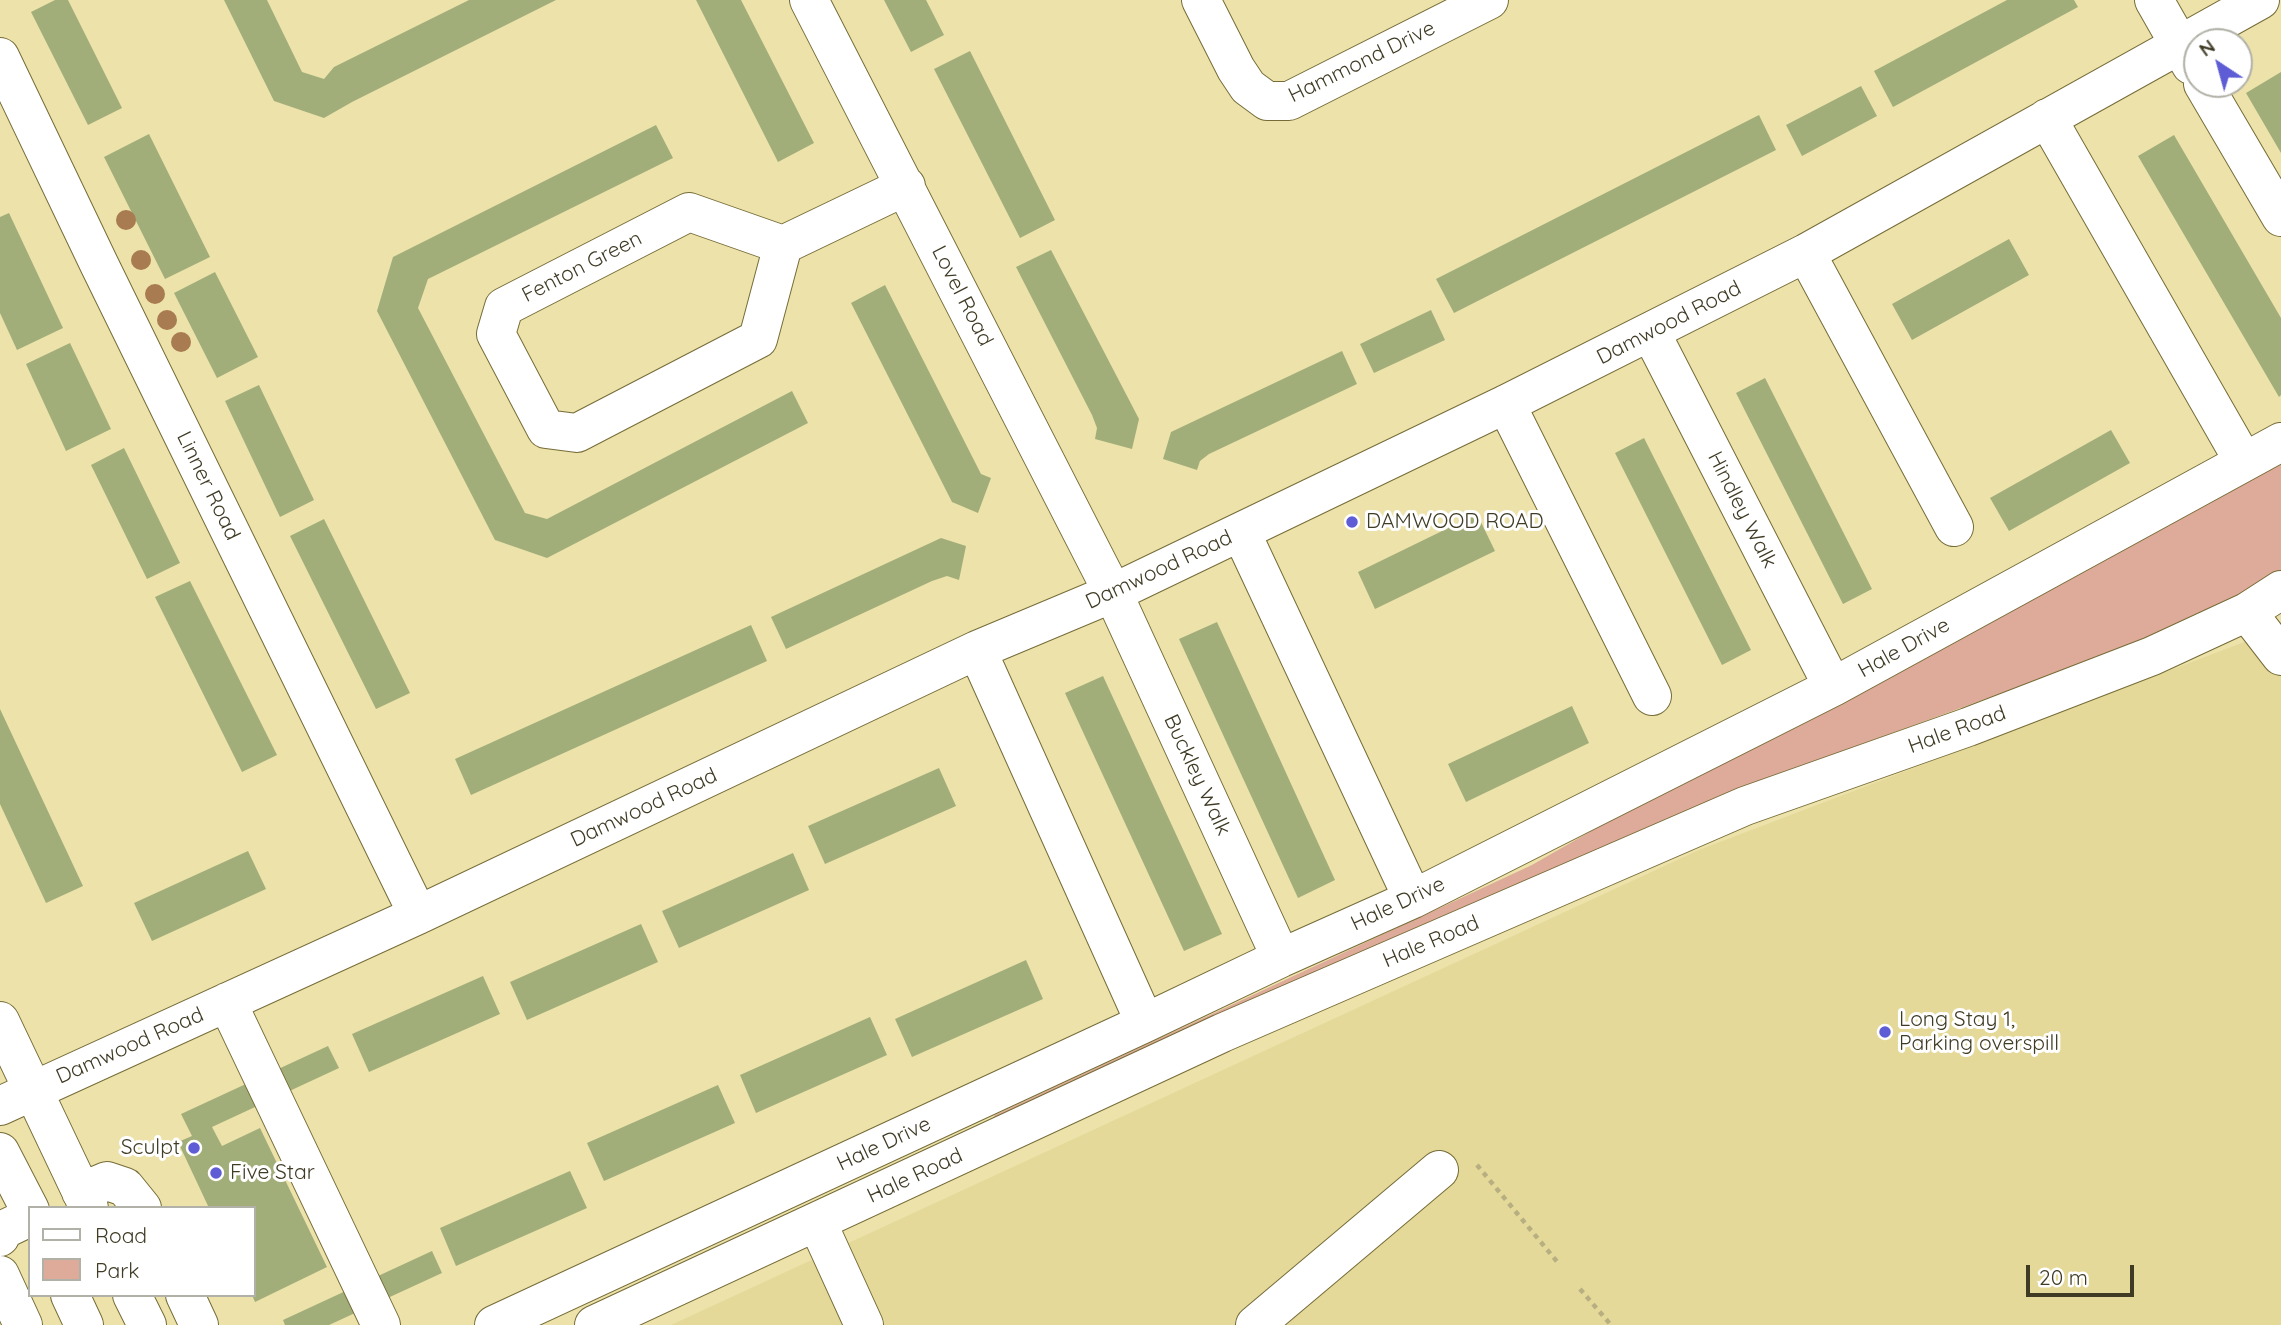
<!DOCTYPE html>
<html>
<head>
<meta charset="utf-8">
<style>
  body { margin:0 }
  #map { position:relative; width:2281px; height:1325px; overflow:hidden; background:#ece2aa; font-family:Quicksand,sans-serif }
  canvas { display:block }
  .legend { position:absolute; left:28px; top:1206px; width:228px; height:91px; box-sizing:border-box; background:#fff; border:2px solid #b2b1a8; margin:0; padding:9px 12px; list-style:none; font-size:21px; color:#3f3b25 }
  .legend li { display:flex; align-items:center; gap:14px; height:35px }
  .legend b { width:35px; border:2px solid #b2b1a8 }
  .north { position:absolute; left:2183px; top:28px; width:70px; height:70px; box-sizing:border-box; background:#fff; border:2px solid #b2b1a8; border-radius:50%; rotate:324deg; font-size:19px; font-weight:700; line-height:28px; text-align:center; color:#3f3b25 }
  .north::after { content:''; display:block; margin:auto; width:24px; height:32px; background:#5f5dd5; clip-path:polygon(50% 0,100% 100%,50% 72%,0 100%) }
  .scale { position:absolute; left:2026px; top:1265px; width:108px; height:32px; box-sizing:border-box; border:4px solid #3f3b25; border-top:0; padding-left:9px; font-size:21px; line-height:24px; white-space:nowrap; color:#3f3b25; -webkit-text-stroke:5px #fff; paint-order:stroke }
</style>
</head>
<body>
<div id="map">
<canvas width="2281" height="1325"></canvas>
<ul class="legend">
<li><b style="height:9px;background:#fff"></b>Road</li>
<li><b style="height:19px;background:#deaa99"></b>Park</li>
</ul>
<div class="north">N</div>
<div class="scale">20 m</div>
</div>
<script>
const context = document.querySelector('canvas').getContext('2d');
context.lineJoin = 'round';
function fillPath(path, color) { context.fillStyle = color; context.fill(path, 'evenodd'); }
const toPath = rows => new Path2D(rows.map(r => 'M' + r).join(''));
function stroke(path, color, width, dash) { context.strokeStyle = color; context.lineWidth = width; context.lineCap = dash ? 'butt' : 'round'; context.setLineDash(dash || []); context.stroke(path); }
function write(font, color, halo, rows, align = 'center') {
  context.font = font + ' Quicksand,sans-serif'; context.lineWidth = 6; context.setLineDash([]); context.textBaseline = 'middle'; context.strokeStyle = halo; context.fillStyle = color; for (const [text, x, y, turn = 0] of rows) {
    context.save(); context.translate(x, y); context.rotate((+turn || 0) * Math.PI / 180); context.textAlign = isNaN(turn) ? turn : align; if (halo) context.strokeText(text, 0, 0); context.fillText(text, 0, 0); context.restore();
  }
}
fillPath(toPath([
  [2281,628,2281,1325,671,1325,1699,850]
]), '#e4d999');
fillPath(toPath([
  [2281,462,2281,574,2138,643,1802,766,984,1130,995,1115,1532,865,1633,807,1873,687]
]), '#deaa99');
fillPath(toPath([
  [55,0,68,0,122,108,88,125,31,12],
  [224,0,267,0,302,72,324,79,334,67,469,0,556,0,352,102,324,118,274,101],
  [696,0,741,0,814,143,778,162],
  [884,0,926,0,944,35,911,52],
  [2007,0,2074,0,2078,7,1893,107,1874,71],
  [970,51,1055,220,1020,238,934,69],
  [2281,72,2281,153,2246,93],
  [1861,86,1877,116,1802,156,1786,125],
  [1759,115,1776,150,1454,313,1436,279],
  [656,125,673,158,428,279,418,308,525,513,547,519,792,391,808,423,547,558,495,540,377,311,393,257],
  [149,134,210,257,165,279,104,157],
  [2174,135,2281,318,2281,395,2279,397,2138,156],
  [9,213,63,328,17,350,0,313,0,217],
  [2009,239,2029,275,1912,340,1892,304],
  [1051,250,1139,419,1132,449,1095,439,1097,428,1092,415,1016,267],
  [215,272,258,357,217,378,174,293],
  [885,285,981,474,991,478,978,513,952,502,851,303],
  [1431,310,1445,340,1374,373,1360,344],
  [70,343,111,429,66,451,26,364],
  [1342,351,1357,384,1209,454,1200,461,1197,470,1163,459,1171,432],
  [1765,378,1872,589,1843,604,1736,393],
  [259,385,314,500,280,517,225,401],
  [2111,430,2130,463,2009,531,1990,498],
  [1644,438,1751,650,1722,665,1615,453],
  [124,448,180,563,147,579,91,465],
  [1477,514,1495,551,1375,609,1358,572],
  [324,519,410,693,376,709,290,536],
  [941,538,966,546,959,580,947,576,932,581,786,649,771,617],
  [190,581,277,755,242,772,155,597],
  [1217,622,1335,880,1298,898,1179,639],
  [751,625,767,661,471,795,455,759],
  [1103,676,1222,934,1184,951,1065,693],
  [1572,706,1589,743,1466,802,1448,764],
  [0,709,83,886,46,903,0,804],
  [939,768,956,806,825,864,808,826],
  [248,851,266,889,152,941,134,903],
  [793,853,809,890,679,948,662,911],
  [641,924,658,962,527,1020,510,982],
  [1026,960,1043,999,912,1057,895,1019],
  [483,976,500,1014,369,1072,352,1034],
  [870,1017,887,1055,756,1113,740,1075],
  [328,1046,339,1068,212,1127,222,1146,260,1128,327,1267,255,1302,252,1295,254,1295,254,1208,209,1208,178,1142,192,1136,181,1114],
  [718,1085,735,1123,604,1181,587,1143],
  [570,1171,587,1208,456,1266,440,1228],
  [432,1251,442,1273,329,1325,285,1325,283,1320]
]), '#a2ae7a');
const minor = toPath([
  [809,0,1113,593,1281,958],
  [1201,0,1236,69,1248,87,1267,101,1289,101,1489,0],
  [2154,0,2191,65],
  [0,57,99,264,418,915],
  [2203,84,2281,217],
  [2047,118,2244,462],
  [783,245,689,212,504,307,496,334,546,429,577,433,758,339,783,245,906,186],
  [1806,253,1954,527],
  [1651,333,1833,687],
  [1506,404,1652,696],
  [1241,532,1413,899],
  [2247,612,2281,656],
  [977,650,1145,1023],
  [227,1002,381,1325],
  [0,1021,89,1208],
  [0,1106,418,915,977,650,1113,593,1506,404,1806,253,2260,0],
  [0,1152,30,1210],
  [81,1192,107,1181,125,1187,142,1208],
  [817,1222,864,1325],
  [0,1237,3,1230,30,1217],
  [0,1275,23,1325],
  [70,1295,84,1325],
  [132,1295,147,1325],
  [185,1295,199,1325],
  [494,1325,1145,1023,1281,958,1413,899,1833,687,2281,442],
  [594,1325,1222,1033,1745,806,1968,727,2152,656,2247,612,2281,590],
  [1255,1325,1439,1170]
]);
stroke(minor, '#766c38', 40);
stroke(toPath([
  [1477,1165,1559,1264],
  [1580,1289,1611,1325]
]), '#b7af81', 4.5, [5, 5]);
stroke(minor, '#fff', 38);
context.fillStyle = '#a97b50';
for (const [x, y] of [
  [126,220],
  [141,260],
  [155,294],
  [167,320],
  [181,342]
]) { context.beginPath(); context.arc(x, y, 10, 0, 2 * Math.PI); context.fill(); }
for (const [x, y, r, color] of [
  [1352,522,7,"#5f5dd5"],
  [1885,1032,7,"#5f5dd5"],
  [194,1148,7,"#5f5dd5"],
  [216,1173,7,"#5f5dd5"]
]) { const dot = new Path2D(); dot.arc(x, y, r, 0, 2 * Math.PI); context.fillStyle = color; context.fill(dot); stroke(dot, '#fff', 2.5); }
write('21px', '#3f3b25', '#fff', [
  ["Hammond Drive",1362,62,-26],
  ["Fenton Green",582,267,-27],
  ["Lovel Road",962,296,63],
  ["Damwood Road",1669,323,-27],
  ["Linner Road",208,486,64],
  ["Hindley Walk",1742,510,63],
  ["Damwood Road",1159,570,-25],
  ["Hale Drive",1904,648,-29],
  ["Hale Road",1957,730,-20],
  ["Buckley Walk",1197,775,65],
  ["Damwood Road",644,808,-25],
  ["Hale Drive",1398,904,-25],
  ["Hale Road",1431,942,-23],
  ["Damwood Road",130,1046,-24],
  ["Hale Drive",884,1144,-25],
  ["Hale Road",915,1176,-25]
]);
write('21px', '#3f3b25', '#fff', [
  ["DAMWOOD ROAD",1366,522],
  ["Long Stay 1,",1899,1020],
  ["Parking overspill",1899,1044],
  ["Sculpt",180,1148,"right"],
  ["Five Star",230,1173]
], 'left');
</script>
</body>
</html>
